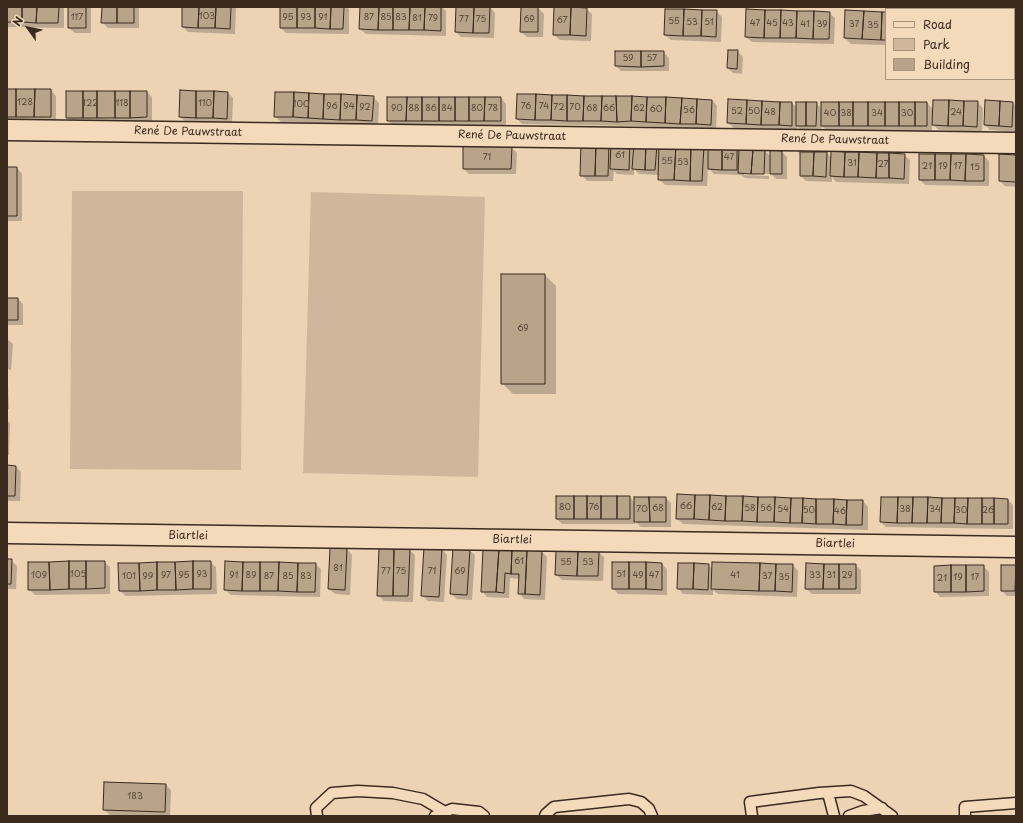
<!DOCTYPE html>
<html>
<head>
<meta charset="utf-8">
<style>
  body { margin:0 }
  #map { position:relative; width:1023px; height:823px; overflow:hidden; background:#ebd3b4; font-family:"Playpen Sans",sans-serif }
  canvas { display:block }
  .frame { position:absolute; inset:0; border:8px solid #3b2a1e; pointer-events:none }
  .legend { position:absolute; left:885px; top:8px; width:130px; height:72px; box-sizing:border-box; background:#f2daba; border:1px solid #a9947c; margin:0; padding:5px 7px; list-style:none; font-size:12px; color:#3b2a1e }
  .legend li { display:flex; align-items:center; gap:8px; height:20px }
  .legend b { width:20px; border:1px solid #a9947c }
  .north { position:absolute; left:8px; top:8px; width:40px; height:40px; -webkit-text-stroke:3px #f2daba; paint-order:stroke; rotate:303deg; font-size:11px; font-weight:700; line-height:16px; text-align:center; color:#3b2a1e }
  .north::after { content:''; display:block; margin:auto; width:14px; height:18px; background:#3b2a1e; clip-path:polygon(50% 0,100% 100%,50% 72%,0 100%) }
</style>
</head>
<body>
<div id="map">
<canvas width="1023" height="823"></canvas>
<div class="frame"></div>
<ul class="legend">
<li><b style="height:5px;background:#f2daba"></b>Road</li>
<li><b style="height:11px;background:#ceb79b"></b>Park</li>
<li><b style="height:11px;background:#b9a48a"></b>Building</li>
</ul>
<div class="north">N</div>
</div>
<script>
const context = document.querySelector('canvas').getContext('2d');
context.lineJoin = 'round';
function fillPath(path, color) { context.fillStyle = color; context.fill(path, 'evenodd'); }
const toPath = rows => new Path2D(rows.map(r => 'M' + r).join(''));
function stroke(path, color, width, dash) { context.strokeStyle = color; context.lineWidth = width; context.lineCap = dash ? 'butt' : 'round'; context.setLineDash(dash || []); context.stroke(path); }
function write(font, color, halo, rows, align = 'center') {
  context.font = font + ' "Playpen Sans",sans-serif'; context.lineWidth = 4; context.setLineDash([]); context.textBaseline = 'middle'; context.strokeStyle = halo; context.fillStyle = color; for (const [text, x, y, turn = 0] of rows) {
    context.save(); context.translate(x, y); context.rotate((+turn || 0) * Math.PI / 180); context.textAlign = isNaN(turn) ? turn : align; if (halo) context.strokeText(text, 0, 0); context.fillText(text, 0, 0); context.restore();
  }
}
fillPath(toPath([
  [72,191,243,191,241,470,70,469],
  [311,192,485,197,478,477,303,473]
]), '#ceb79b');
fillPath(toPath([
  [7,7,64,7,64,28,7,27],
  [69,7,91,7,91,33,75,33,69,28],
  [103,7,139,7,139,28,108,28,102,22],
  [183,7,236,7,235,34,188,32,183,27],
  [281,7,346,7,349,9,349,34,286,33,281,28],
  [361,7,442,7,446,11,446,36,366,34,360,29],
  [457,7,490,7,495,13,494,38,461,37,456,32],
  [522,8,538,8,544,14,543,37,527,37,521,32],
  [586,9,592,14,591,41,560,40,554,35],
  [716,11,722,17,721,42,671,40,665,35],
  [846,12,886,13,886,45,851,44,845,38],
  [829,13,835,18,834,44,752,42,746,37],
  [1014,15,1016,16,1016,47,1014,46],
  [737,51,743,57,742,74,733,73,728,68],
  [663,52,669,58,669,71,621,71,616,66],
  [7,90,51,90,56,96,56,123,7,122],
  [147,92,152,97,152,122,72,123,67,117],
  [228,93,233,98,232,124,186,122,180,117],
  [373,97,379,103,378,126,281,122,275,116],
  [501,98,506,104,506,126,393,126,388,120],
  [712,100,717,106,716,130,637,126,522,124,517,119],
  [729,100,792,103,797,108,816,103,822,109,927,103,934,110,977,102,983,108,982,132,939,130,932,124,932,131,827,131,822,126,821,131,802,131,797,126,797,131,734,128,728,123],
  [986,101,1013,103,1016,106,1016,132,990,130,985,125],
  [582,143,630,145,635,150,635,144,703,147,709,153,737,148,740,152,764,150,771,157,782,152,787,157,787,179,776,179,769,171,769,179,745,178,741,175,714,174,708,168,707,186,665,185,659,179,659,175,639,174,634,169,634,175,617,174,614,171,613,181,587,181,582,175],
  [744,173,769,174,769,176,744,175],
  [511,147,517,153,516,174,469,174,464,169],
  [827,153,831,158,904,155,910,160,909,184,836,182,832,177,832,182,806,181,801,176],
  [984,156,989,161,989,186,925,185,920,180],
  [1016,156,1016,187,1005,186,1000,181],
  [7,168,17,168,22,174,22,221,7,221],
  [502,275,545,275,556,286,556,394,513,394,502,383],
  [7,299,18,299,23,304,23,325,7,325],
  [7,339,13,344,11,370,7,369],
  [7,383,8,385,9,409,7,409],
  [7,420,10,423,9,455,7,455],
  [7,466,16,467,21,472,20,501,7,501],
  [678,495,863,501,868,507,868,530,683,524,677,518],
  [630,497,635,503,666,498,671,503,671,527,641,527,635,521,635,524,562,524,557,519],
  [882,498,1008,500,1013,505,1013,529,886,527,881,522],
  [347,549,352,555,350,595,335,594,329,589],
  [442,549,447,555,444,602,428,601,422,595],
  [409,550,415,555,413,602,384,601,378,595],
  [469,550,475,555,472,600,457,599,451,594],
  [484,550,542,552,547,557,545,600,524,599,519,593,520,579,510,578,509,598,487,597,482,591],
  [598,552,604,557,603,581,562,580,556,575],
  [7,560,11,560,17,566,16,589,7,589],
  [104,562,110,567,110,594,35,595,29,589],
  [210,562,216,567,217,594,126,596,120,591],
  [315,564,321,569,320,597,231,595,225,590],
  [662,564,667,569,667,595,618,594,613,588],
  [708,565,713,569,793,565,798,571,797,597,718,594,713,590,713,595,683,594,678,588],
  [855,565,861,570,861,594,812,594,806,589],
  [983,566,989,572,989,596,940,597,935,591],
  [1002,566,1016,566,1016,596,1007,596,1002,591],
  [166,785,171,790,170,816,110,815,104,810]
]), '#0003');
const building = toPath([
  [7,7,22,7,22,22,7,22,7,7],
  [22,7,37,7,36,23,22,22,22,7],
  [37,7,59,7,58,23,36,23,37,7],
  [68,7,86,7,86,28,68,28,68,7],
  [102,7,117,7,117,23,101,23,102,7],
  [117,7,134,7,134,23,117,23,117,7],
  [182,7,199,7,198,28,182,27,182,7],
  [199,7,216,7,215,28,198,28,199,7],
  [216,7,231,7,230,29,215,28,216,7],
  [280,7,297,7,297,28,280,28,280,7],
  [297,7,315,7,315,28,297,28,297,7],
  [315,7,331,7,330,29,315,28,315,7],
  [331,7,344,7,343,29,330,29,331,7],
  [360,7,379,7,378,30,359,29,360,7],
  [379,7,393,7,393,30,378,30,379,7],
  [393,7,410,7,409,30,393,30,393,7],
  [410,7,425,7,424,30,409,30,410,7],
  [425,7,441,7,441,31,424,30,425,7],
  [456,7,474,7,473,33,455,32,456,7],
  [474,7,490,7,489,33,473,33,474,7],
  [521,7,538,7,538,32,520,32,521,7],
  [554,7,571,7,570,35,553,35,554,7],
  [571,7,587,8,586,36,570,35,571,7],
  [665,9,684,9,683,36,664,35,665,9],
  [684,9,702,10,701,36,683,36,684,9],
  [746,9,765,10,764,38,745,37,746,9],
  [702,10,717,10,716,37,701,36,702,10],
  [765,10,781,10,780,38,764,38,765,10],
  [781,10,797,11,796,38,780,38,781,10],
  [845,10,864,11,862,39,844,38,845,10],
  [797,11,814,11,813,39,796,38,797,11],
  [814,11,830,12,829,39,813,39,814,11],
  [864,11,882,12,881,40,862,39,864,11],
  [882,12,886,12,886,40,881,40,882,12],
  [1014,14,1016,14,1016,42,1014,42,1014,14],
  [728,50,738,50,737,69,727,68,728,50],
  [615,51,641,51,641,67,615,66,615,51],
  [641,51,664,51,664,66,641,67,641,51],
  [7,89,16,89,16,117,7,117,7,89],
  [16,89,35,89,34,117,16,117,16,89],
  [35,89,51,89,51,117,34,117,35,89],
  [180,90,196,91,196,118,179,117,180,90],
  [66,91,83,91,83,118,66,118,66,91],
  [83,91,97,91,97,118,83,118,83,91],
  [97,91,115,91,115,118,97,118,97,91],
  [115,91,130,91,130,118,115,118,115,91],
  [130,91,147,91,147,117,130,118,130,91],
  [196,91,214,91,213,118,196,118,196,91],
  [214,91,228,92,227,119,213,118,214,91],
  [275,92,294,92,293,117,274,117,275,92],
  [294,92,309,93,308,118,293,117,294,92],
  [309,93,324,94,323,119,308,118,309,93],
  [324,94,341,94,340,120,323,119,324,94],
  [341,94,357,95,356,120,340,120,341,94],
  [517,94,536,94,535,120,516,119,517,94],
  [536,94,552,95,551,120,535,120,536,94],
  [357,95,374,96,372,121,356,120,357,95],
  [552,95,567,95,567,121,551,120,552,95],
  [567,95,584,96,583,121,567,121,567,95],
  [584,96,602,96,601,121,583,121,584,96],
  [602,96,616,96,617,122,601,121,602,96],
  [616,96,632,96,631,121,617,122,616,96],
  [632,96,647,97,646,122,631,121,632,96],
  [387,97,407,97,406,121,387,121,387,97],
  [407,97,422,97,422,121,406,121,407,97],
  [422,97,439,97,439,121,422,121,422,97],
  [439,97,455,97,455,121,439,121,439,97],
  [455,97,469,97,469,121,455,121,455,97],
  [469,97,485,97,484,121,469,121,469,97],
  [485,97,501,97,501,121,484,121,485,97],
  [647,97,666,97,665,123,646,122,647,97],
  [666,97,682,98,680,124,665,123,666,97],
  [682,98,697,99,696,124,680,124,682,98],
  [697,99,712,100,711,125,696,124,697,99],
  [728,99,747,100,746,124,727,123,728,99],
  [747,100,762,101,761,125,746,124,747,100],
  [933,100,949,100,948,126,932,125,933,100],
  [949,100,964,101,963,126,948,126,949,100],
  [985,100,1000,101,999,126,984,125,985,100],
  [762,101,780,102,779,125,761,125,762,101],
  [964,101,978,101,977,127,963,126,964,101],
  [1000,101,1013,102,1012,127,999,126,1000,101],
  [780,102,792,102,792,126,779,125,780,102],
  [796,102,806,102,806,126,796,126,796,102],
  [806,102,817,102,816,126,806,126,806,102],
  [821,102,839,102,839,126,821,126,821,102],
  [839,102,853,102,853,126,839,126,839,102],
  [853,102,868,102,868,126,853,126,853,102],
  [868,102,885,102,885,126,868,126,868,102],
  [885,102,899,102,899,126,885,126,885,102],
  [899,102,915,102,915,126,899,126,899,102],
  [915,102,927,102,927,126,915,126,915,102],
  [581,142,596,143,595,176,580,176,581,142],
  [596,143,609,143,608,176,595,176,596,143],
  [611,143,630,144,629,170,610,169,611,143],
  [634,143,646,144,645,170,632,169,634,143],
  [646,144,657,145,655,170,645,170,646,144],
  [659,144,676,145,674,180,658,180,659,144],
  [676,145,691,146,690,181,674,180,676,145],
  [463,146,512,146,511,169,463,169,463,146],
  [691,146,704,146,702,181,690,181,691,146],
  [708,147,722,147,722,170,708,169,708,147],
  [722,147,737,147,737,170,722,170,722,147],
  [739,148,753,149,751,174,738,173,739,148],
  [753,149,765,149,764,174,751,174,753,149],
  [770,150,782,151,782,174,770,174,770,150],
  [831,151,845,152,844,177,830,176,831,151],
  [800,152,814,152,813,176,800,176,800,152],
  [814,152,827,152,826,177,813,176,814,152],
  [845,152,859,152,858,177,844,177,845,152],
  [859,152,877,153,876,178,858,177,859,152],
  [877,153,889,153,889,178,876,178,877,153],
  [889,153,905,154,904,179,889,178,889,153],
  [919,154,935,154,935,180,919,180,919,154],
  [935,154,951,154,950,180,935,180,935,154],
  [951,154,966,154,965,181,950,180,951,154],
  [966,154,984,155,984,181,965,181,966,154],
  [999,154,1016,155,1016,182,999,181,999,154],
  [7,167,17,167,17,216,7,216,7,167],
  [501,274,545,274,545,384,501,384,501,274],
  [7,298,18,298,18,320,7,320,7,298],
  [7,465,16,466,15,496,7,496,7,465],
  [677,494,695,495,694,519,676,519,677,494],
  [695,495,710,495,709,520,694,519,695,495],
  [710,495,726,496,725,521,709,520,710,495],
  [556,496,574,496,574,519,556,519,556,496],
  [574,496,587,496,587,519,574,519,574,496],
  [587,496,601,496,601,519,587,519,587,496],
  [601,496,617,496,617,519,601,519,601,496],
  [617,496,630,496,630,519,617,519,617,496],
  [726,496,743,496,742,521,725,521,726,496],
  [743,496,758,497,757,522,742,521,743,496],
  [634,497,649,497,650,522,634,522,634,497],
  [649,497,666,497,666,522,650,522,649,497],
  [758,497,775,497,774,522,757,522,758,497],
  [775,497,791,498,790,523,774,522,775,497],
  [881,497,898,497,897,523,880,522,881,497],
  [898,497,913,497,912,523,897,523,898,497],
  [913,497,928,497,927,523,912,523,913,497],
  [928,497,942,498,941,523,927,523,928,497],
  [791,498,803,498,802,523,790,523,791,498],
  [803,498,816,499,816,524,802,523,803,498],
  [942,498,955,498,954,523,941,523,942,498],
  [955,498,968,498,967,524,954,523,955,498],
  [968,498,982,498,982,524,967,524,968,498],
  [982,498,994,498,994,524,982,524,982,498],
  [994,498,1008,499,1008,524,994,524,994,498],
  [816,499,834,499,833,524,816,524,816,499],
  [834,499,847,500,846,525,833,524,834,499],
  [847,500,863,500,862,525,846,525,847,500],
  [424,547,442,548,439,597,421,596,424,547],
  [330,548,347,548,345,590,328,589,330,548],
  [379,548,394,548,393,596,377,596,379,548],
  [394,548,410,549,408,596,393,596,394,548],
  [453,548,470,549,467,595,450,594,453,548],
  [483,549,499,549,496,592,481,592,483,549],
  [499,549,512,549,511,574,505,573,504,593,496,592,499,549],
  [512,549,527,550,525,594,518,594,519,574,511,574,512,549],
  [527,550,542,551,540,595,525,594,527,550],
  [556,550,578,550,577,576,555,575,556,550],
  [578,550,599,551,598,576,577,576,578,550],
  [7,559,12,559,11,584,7,584,7,559],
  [69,561,86,561,86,589,69,589,69,561],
  [69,561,69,589,50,590,49,562,69,561],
  [86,561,105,561,105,588,86,589,86,561],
  [193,561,211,561,211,589,193,589,193,561],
  [193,561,193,589,176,590,175,562,193,561],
  [225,561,243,562,242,591,224,590,225,561],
  [28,562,49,562,50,590,28,590,28,562],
  [157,562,175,562,176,590,157,590,157,562],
  [157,562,157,590,140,591,139,563,157,562],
  [243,562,260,562,260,591,242,591,243,562],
  [260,562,279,562,278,591,260,591,260,562],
  [279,562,298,563,297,592,278,591,279,562],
  [612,562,629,562,629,589,612,589,612,562],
  [629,562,646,562,646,589,629,589,629,562],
  [646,562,662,563,662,590,646,589,646,562],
  [712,562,760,563,759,591,711,589,712,562],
  [118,563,139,563,140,591,119,591,118,563],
  [298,563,316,563,315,592,297,592,298,563],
  [678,563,694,563,693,589,677,589,678,563],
  [694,563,709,564,708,590,693,589,694,563],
  [760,563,776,564,775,591,759,591,760,563],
  [806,563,824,564,823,589,805,589,806,563],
  [776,564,793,564,792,592,775,591,776,564],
  [824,564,839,564,839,589,823,589,824,564],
  [839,564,856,564,856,589,839,589,839,564],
  [951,565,966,565,966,592,951,592,951,565],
  [951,565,951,592,934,592,934,566,951,565],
  [966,565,984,565,984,591,966,592,966,565],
  [1001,565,1016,565,1015,591,1001,591,1001,565],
  [104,782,166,784,165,812,103,810,104,782]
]);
fillPath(building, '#b9a48a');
stroke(building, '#3b2a1e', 1);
const service = toPath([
  [828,793,834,816],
  [317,816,316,808,332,793,358,791,393,793,423,799,445,812],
  [435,816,452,809,479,812,484,816],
  [545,816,546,814,554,807,629,799,641,802,649,809,652,816],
  [752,816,750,802,819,793,851,791,864,796,892,816],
  [849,816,863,811,882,808],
  [965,816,965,807,1016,803]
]);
const minor = toPath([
  [7,130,1016,143],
  [7,533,1016,547]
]);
stroke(service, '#3b2a1e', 13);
stroke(minor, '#3b2a1e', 23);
stroke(service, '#f2daba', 10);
stroke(minor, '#f2daba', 20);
write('9px', '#5a4839', null, [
  ["103",207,17],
  ["117",77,18],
  ["95",288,18],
  ["93",306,18],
  ["91",323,18],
  ["87",369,18],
  ["85",386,18],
  ["83",401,18],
  ["81",417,19],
  ["79",433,19],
  ["77",464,20],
  ["75",481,20],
  ["69",529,20],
  ["67",562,21],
  ["55",674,22],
  ["53",692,23],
  ["51",709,23],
  ["47",755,24],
  ["45",772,24],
  ["43",788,24],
  ["41",805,25],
  ["39",822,25],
  ["37",854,25],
  ["35",873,26],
  ["59",628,59],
  ["57",652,59],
  ["128",25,103],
  ["122",90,104],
  ["118",122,104],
  ["110",205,104],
  ["100",301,105],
  ["96",332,107],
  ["94",349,107],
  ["76",526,107],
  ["74",544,107],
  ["92",365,108],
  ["72",559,108],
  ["70",575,108],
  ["90",397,109],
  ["88",414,109],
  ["86",431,109],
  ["84",447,109],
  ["80",477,109],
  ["78",493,109],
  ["68",592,109],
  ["66",609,109],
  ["62",639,109],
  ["60",656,110],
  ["56",689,111],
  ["52",737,112],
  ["50",754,112],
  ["48",770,113],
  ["24",956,113],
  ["40",830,114],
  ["38",846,114],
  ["34",877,114],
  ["30",907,114],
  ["61",620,156],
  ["71",487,158],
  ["47",729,158],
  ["55",667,162],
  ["53",683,163],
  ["31",852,164],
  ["27",883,165],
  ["21",927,167],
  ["19",943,167],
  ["17",958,167],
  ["15",975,168],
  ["69",523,329],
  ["66",686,507],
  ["80",565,508],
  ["76",594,508],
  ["62",717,508],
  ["68",658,509],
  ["58",750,509],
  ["56",766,509],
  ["70",642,510],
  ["54",783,510],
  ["38",905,510],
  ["34",935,510],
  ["50",809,511],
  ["30",961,511],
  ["26",988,511],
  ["46",840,512],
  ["61",519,562],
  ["55",566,563],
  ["53",588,563],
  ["81",338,569],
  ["77",386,572],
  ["75",401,572],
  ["71",432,572],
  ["69",460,572],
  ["105",78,575],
  ["93",202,575],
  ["51",621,575],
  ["109",39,576],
  ["97",166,576],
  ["95",184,576],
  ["91",234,576],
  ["89",251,576],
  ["49",638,576],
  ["47",654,576],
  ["41",735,576],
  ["33",815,576],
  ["31",831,576],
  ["29",847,576],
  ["101",129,577],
  ["99",148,577],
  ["87",269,577],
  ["85",288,577],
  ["83",306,577],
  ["37",767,577],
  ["35",784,578],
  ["19",958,578],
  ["17",975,578],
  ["21",942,579],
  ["183",135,797]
]);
write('11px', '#3b2a1e', '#f2daba', [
  ["René De Pauwstraat",188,132,1],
  ["René De Pauwstraat",512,136,1],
  ["René De Pauwstraat",835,140,1],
  ["Biartlei",188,536,1],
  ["Biartlei",512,540,1],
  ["Biartlei",835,544,1]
]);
</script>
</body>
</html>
